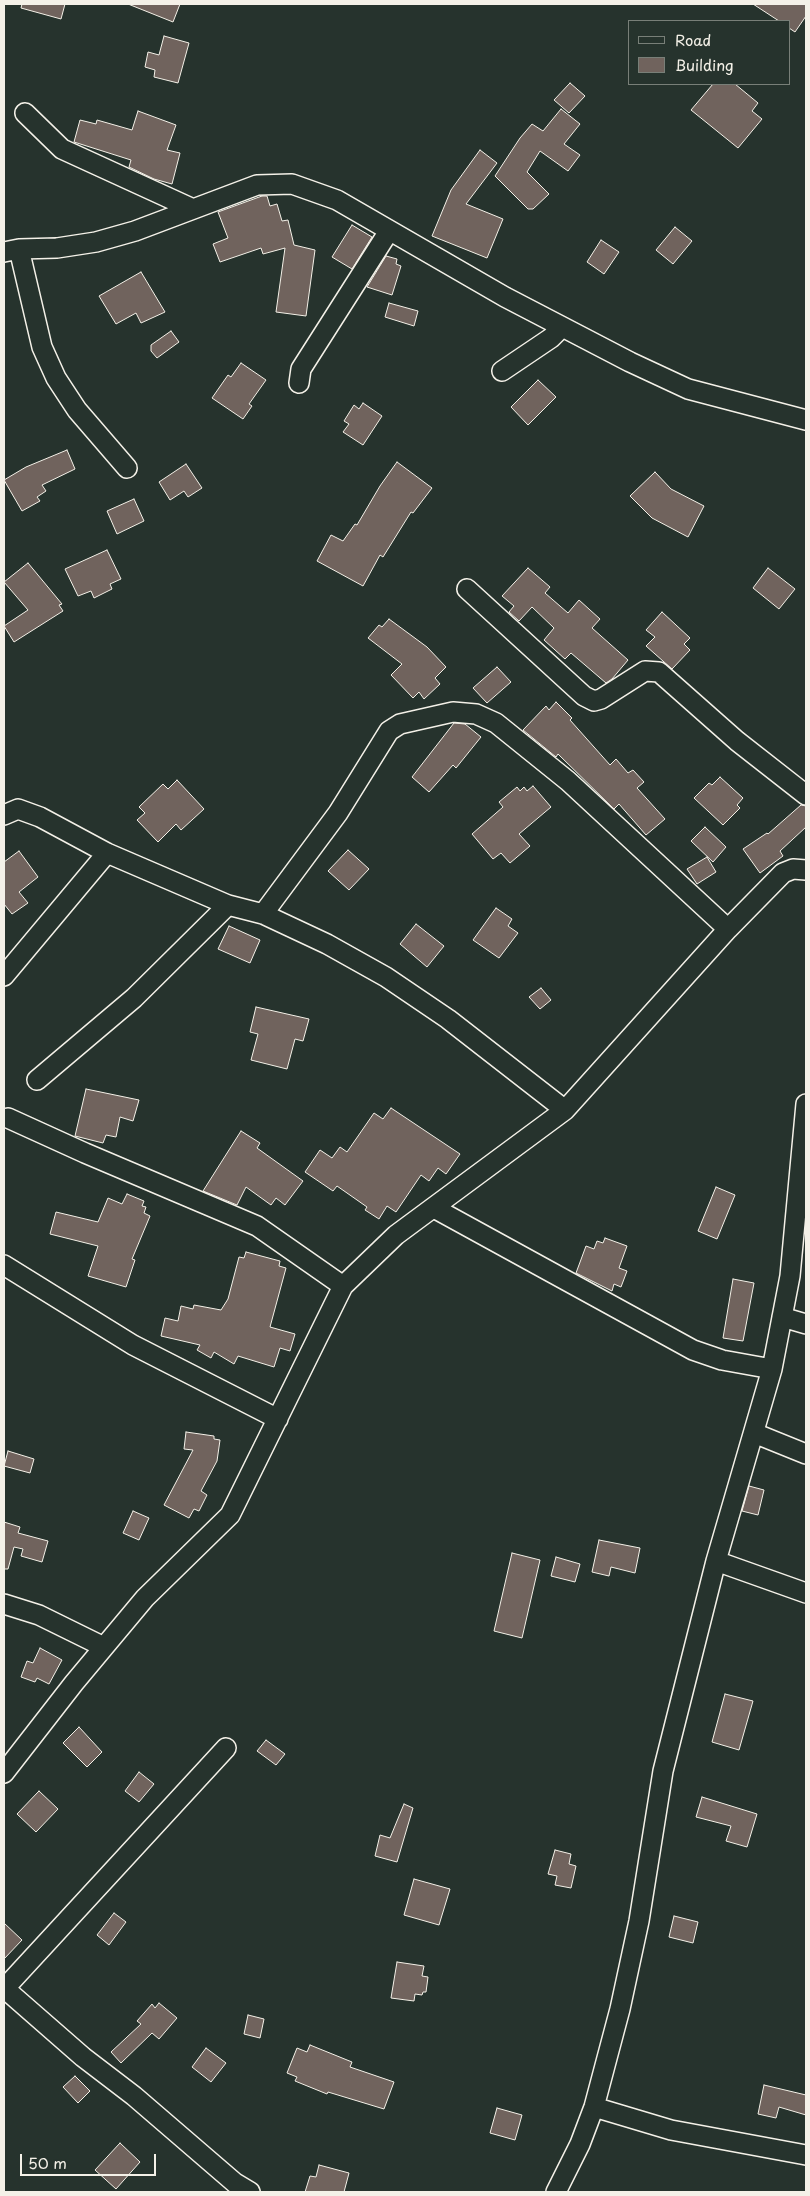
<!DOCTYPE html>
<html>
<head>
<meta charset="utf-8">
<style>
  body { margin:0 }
  #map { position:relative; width:810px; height:2196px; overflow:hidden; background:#26332d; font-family:"Playpen Sans",sans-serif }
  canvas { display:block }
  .frame { position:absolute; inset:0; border:5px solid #f4f1e8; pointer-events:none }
  .legend { position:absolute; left:628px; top:20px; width:162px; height:65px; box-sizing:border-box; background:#26332d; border:1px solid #787f78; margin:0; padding:6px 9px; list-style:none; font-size:15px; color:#f4f1e8 }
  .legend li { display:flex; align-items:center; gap:10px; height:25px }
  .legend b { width:25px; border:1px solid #787f78 }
  .scale { position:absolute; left:20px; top:2154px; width:136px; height:22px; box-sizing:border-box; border:2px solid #f4f1e8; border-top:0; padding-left:6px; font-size:15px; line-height:18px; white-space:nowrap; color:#f4f1e8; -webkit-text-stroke:4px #26332d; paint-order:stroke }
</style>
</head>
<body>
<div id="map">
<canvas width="810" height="2196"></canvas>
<div class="frame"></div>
<ul class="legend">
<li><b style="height:6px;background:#26332d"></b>Road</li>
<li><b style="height:14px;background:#70635d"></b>Building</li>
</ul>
<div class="scale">50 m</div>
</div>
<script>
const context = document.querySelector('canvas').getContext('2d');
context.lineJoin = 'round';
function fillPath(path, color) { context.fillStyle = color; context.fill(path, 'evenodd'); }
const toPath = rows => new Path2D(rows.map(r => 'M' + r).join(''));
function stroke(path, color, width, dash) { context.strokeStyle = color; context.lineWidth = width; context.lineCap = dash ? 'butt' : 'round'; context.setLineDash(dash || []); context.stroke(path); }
const building = toPath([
  [22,4,65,4,61,19,21,8,22,4],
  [128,4,180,4,173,22,128,4],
  [753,4,806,4,806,16,795,32,789,28,789,21,779,21,753,4],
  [164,36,189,43,178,83,154,77,155,70,145,67,148,52,159,55,164,36],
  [570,83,585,96,569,113,554,100,570,83],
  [713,84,735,84,758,103,752,111,762,119,738,148,691,110,713,84],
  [561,109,580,124,564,144,580,155,568,171,540,151,527,172,549,194,533,209,528,209,495,176,520,138,532,124,543,131,561,109],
  [138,111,176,125,167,150,180,153,172,184,154,179,129,167,131,160,74,142,80,120,96,124,97,120,132,130,138,111],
  [480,150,497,163,466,204,503,219,487,258,432,236,451,190,480,150],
  [262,196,267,196,270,206,277,204,282,221,288,220,294,245,315,250,306,316,276,312,285,248,263,254,261,248,220,262,213,244,228,238,218,212,262,196],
  [352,225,372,237,352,269,332,257,352,225],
  [675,227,692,241,673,264,656,250,675,227],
  [601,240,619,252,604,274,587,262,601,240],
  [386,256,397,259,396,264,401,266,392,295,367,287,386,256],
  [141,272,165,312,141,323,136,313,116,324,99,296,141,272],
  [389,303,418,311,414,326,385,317,389,303],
  [171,331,179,342,157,358,151,351,151,345,171,331],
  [241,363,266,380,249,404,252,406,243,419,212,398,228,375,231,377,241,363],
  [538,380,556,397,528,425,511,407,538,380],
  [363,403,382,416,363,445,343,432,349,424,344,421,354,405,359,409,363,403],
  [67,450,75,469,42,485,46,491,37,497,40,501,22,511,4,480,26,467,67,450],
  [397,462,432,488,413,513,411,512,383,557,380,555,363,586,317,561,331,535,343,541,355,524,357,525,380,486,397,462],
  [186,464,202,488,188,497,184,491,170,500,159,482,186,464],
  [655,472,671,489,704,506,688,537,652,518,630,496,655,472],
  [134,499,144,521,117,534,107,511,134,499],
  [107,550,121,579,110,584,112,589,94,598,91,591,78,596,65,569,107,550],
  [28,563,62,604,59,605,63,611,14,642,4,626,28,610,4,582,28,563],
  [528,568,550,587,545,593,568,613,579,600,600,619,592,628,628,660,612,679,606,683,571,653,565,659,544,640,554,628,532,607,519,621,509,612,514,606,502,596,528,568],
  [768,568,795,589,779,609,753,588,768,568],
  [662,612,690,638,684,644,690,650,672,669,646,646,655,637,646,630,662,612],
  [389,619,427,647,446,667,435,678,440,684,424,699,419,692,413,698,391,675,402,664,368,638,379,625,382,627,389,619],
  [497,667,511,682,487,703,473,688,497,667],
  [556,702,572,718,570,720,610,765,616,759,628,773,633,770,644,782,637,788,665,819,646,835,619,804,614,809,558,754,556,757,523,730,546,706,549,710,556,702],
  [454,723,465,724,481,737,456,768,453,765,429,792,412,777,454,723],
  [720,777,743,798,737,805,740,808,723,825,694,798,709,783,712,785,720,777],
  [177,780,204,809,181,830,176,824,158,842,137,820,145,813,139,807,163,784,168,789,177,780],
  [533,786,551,807,519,834,530,846,510,863,501,853,493,859,472,834,503,807,499,802,517,787,520,791,524,787,527,791,533,786],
  [801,805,806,806,806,827,780,851,783,856,760,873,743,849,767,833,768,834,801,805],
  [705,827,726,847,713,862,691,841,705,827],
  [348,850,369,869,349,890,328,871,348,850],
  [19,851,38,877,19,892,28,903,12,914,4,904,4,862,19,851],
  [707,857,716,872,697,884,687,869,707,857],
  [496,908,512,919,508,926,518,933,499,958,473,940,496,908],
  [416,924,444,946,427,967,400,944,416,924],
  [229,926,260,940,250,963,218,949,229,926],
  [541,988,551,1000,540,1009,529,997,541,988],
  [256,1007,309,1019,303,1041,295,1039,287,1069,251,1060,258,1034,250,1032,256,1007],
  [86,1089,139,1100,133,1121,120,1117,116,1137,106,1135,103,1143,75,1136,86,1089],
  [391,1108,460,1154,446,1174,438,1168,429,1181,421,1175,396,1212,387,1206,379,1219,365,1210,367,1207,337,1186,333,1191,305,1172,320,1150,332,1158,340,1147,347,1152,374,1113,383,1119,391,1108],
  [241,1131,260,1143,257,1148,303,1181,285,1205,276,1198,271,1205,246,1187,237,1205,203,1191,241,1131],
  [716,1187,735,1195,717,1239,698,1231,716,1187],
  [127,1194,144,1201,142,1206,146,1207,144,1213,150,1216,132,1259,135,1260,126,1287,88,1276,98,1246,50,1234,56,1212,98,1222,108,1198,122,1204,127,1194],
  [605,1238,627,1246,619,1268,627,1271,621,1287,614,1284,612,1291,576,1273,586,1246,594,1249,597,1241,603,1243,605,1238],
  [246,1252,280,1261,279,1266,286,1268,270,1327,295,1334,290,1351,280,1348,274,1367,238,1356,234,1364,214,1352,211,1358,197,1350,200,1345,161,1336,165,1318,178,1321,181,1306,193,1309,194,1305,221,1310,228,1299,239,1257,244,1258,246,1252],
  [733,1279,754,1283,743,1341,723,1338,733,1279],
  [186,1432,214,1436,214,1439,220,1440,217,1461,201,1491,207,1495,199,1511,194,1509,189,1518,164,1505,193,1450,184,1449,186,1432],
  [8,1451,34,1459,30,1473,4,1466,8,1451],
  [749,1486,764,1490,758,1515,742,1511,749,1486],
  [133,1511,149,1518,139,1540,123,1533,133,1511],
  [4,1522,20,1527,18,1533,48,1541,42,1562,21,1556,23,1549,14,1547,8,1569,4,1569,4,1522],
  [599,1540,640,1548,635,1573,611,1567,609,1576,592,1572,599,1540],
  [512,1553,540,1560,522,1638,494,1631,512,1553],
  [556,1557,580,1564,575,1582,551,1576,556,1557],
  [40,1648,62,1660,49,1684,37,1678,35,1682,21,1677,27,1661,33,1663,40,1648],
  [725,1694,753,1701,739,1750,712,1742,725,1694],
  [79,1727,102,1752,87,1767,63,1743,79,1727],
  [266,1740,285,1754,276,1765,257,1751,266,1740],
  [139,1772,154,1784,139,1802,125,1791,139,1772],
  [39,1791,58,1809,36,1832,17,1814,39,1791],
  [702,1797,757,1814,747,1847,726,1841,731,1826,696,1817,702,1797],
  [404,1804,413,1808,397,1862,375,1856,380,1835,390,1838,404,1804],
  [555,1850,571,1854,569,1864,576,1866,571,1888,555,1885,557,1876,548,1874,555,1850],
  [414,1879,450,1889,439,1925,404,1915,414,1879],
  [114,1913,126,1922,109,1945,97,1935,114,1913],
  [674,1916,698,1922,693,1943,669,1937,674,1916],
  [4,1923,22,1940,4,1959,4,1923],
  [397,1962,424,1966,422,1976,428,1977,426,1992,423,1992,422,1995,415,1994,414,2001,391,1998,397,1962],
  [159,2003,177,2018,159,2039,152,2033,121,2063,111,2052,141,2024,137,2021,152,2004,155,2008,159,2003],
  [248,2015,264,2019,260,2038,244,2034,248,2015],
  [310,2045,352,2062,350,2067,394,2082,384,2109,328,2092,327,2094,295,2081,297,2077,287,2073,297,2048,307,2052,310,2045],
  [206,2048,226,2063,211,2082,192,2067,206,2048],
  [75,2076,90,2091,78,2103,63,2087,75,2076],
  [764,2085,806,2095,806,2115,779,2107,776,2118,758,2114,764,2085],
  [497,2108,522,2115,515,2140,490,2133,497,2108],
  [120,2143,140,2162,116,2189,95,2170,120,2143],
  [319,2165,349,2173,344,2192,305,2192,310,2176,316,2177,319,2165]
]);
fillPath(building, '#70635d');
stroke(building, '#f4f1e8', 1);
const minor = toPath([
  [25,113,62,149,193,209],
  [19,249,42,347,56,378,77,410,127,468],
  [4,252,19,249,57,248,96,242,135,231,257,185,292,184,337,200,505,297,630,362,688,389,806,420],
  [502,371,551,338,562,327],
  [299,383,301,369,389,231],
  [467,589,584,696,594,701,601,699,645,671,659,672,737,741,806,795],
  [4,815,18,809,40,817,107,853,228,905,263,914,327,944,386,977,448,1019,565,1110],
  [263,914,338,813,389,731,400,724,453,712,476,714,496,723,568,781,728,929],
  [4,976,107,853],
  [37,1080,134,998,228,905],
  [8,1118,85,1153,257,1226,343,1286],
  [434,1208,693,1350,722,1360,772,1369],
  [4,1265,133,1345,278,1419],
  [782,1317,806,1324],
  [754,1433,806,1454],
  [716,1561,806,1593],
  [4,1604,39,1615,104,1647],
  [4,1773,74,1683,145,1598,230,1515,343,1286,396,1235,565,1110,728,929,783,873,793,869,806,870],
  [4,1988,83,2057,134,2096,235,2183,250,2192],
  [4,1989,226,1748],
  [594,2107,671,2130,806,2155],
  [556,2192,580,2144,594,2107,620,2009,639,1921,663,1771,716,1561,772,1369,790,1276,806,1104]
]);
stroke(minor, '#f4f1e8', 22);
stroke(minor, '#26332d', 19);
</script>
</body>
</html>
